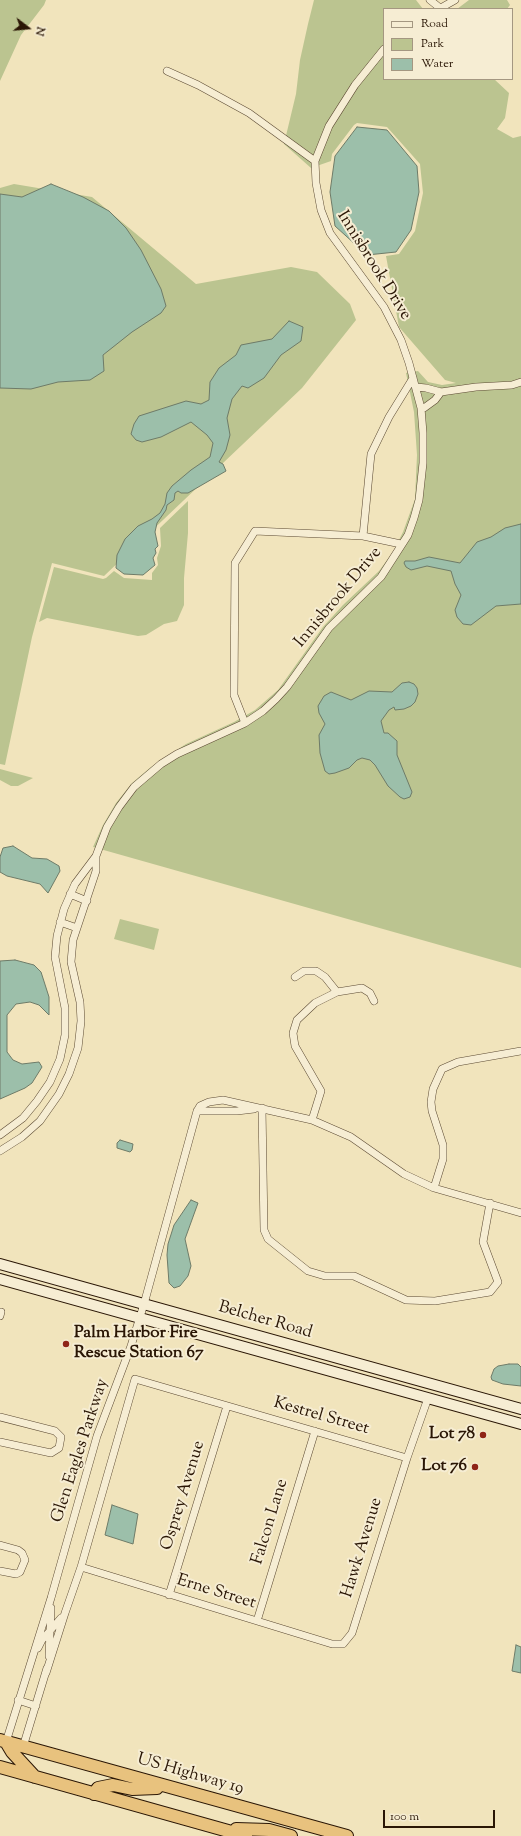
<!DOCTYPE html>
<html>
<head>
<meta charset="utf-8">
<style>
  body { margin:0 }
  #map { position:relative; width:521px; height:1836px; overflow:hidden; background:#f1e4bc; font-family:"Sorts Mill Goudy",serif }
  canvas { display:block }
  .legend { position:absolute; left:383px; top:8px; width:130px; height:72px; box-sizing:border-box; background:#f6edd3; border:1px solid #a49781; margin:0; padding:5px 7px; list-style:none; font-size:12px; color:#2a1605 }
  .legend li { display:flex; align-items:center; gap:8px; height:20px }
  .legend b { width:20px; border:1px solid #a49781 }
  .north { position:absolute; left:8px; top:8px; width:40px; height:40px; -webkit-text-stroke:3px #f6edd3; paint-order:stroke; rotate:106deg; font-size:11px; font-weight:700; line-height:16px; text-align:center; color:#2a1605 }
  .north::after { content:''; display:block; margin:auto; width:14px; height:18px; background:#2a1605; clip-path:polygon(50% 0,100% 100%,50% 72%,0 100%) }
  .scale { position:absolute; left:383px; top:1810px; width:112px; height:18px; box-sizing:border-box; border:2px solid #2a1605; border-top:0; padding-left:5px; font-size:12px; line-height:14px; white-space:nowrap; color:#2a1605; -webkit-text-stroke:3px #f6edd3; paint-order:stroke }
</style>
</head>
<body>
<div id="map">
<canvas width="521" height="1836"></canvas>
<ul class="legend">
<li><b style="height:5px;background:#f6edd3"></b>Road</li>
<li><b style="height:11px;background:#bbc490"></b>Park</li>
<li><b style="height:11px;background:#9cbfaa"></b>Water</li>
</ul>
<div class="north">N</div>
<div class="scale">100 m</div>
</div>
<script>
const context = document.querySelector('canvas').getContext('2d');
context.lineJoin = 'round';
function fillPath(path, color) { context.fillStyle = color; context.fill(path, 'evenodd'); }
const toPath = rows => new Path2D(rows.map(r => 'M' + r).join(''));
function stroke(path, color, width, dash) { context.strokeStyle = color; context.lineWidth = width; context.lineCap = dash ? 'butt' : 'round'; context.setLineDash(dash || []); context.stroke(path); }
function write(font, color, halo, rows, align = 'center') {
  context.font = font + ' "Sorts Mill Goudy",serif'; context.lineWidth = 4; context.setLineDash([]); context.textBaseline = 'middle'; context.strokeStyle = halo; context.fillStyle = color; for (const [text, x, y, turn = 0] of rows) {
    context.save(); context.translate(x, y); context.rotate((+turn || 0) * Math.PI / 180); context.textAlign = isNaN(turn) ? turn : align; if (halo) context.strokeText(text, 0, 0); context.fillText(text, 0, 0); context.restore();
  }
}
fillPath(toPath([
  [0,0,46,0,44,5,21,35,0,81],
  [314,0,416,0,423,9,384,9,384,79,494,79,509,93,505,118,497,129,513,138,521,136,521,968,93,847,103,825,116,803,132,783,151,767,186,744,234,722,255,710,278,690,323,627,343,605,379,571,393,552,403,532,415,499,417,455,414,412,406,373,418,371,428,382,442,385,456,383,445,380,399,327,386,256,399,254,415,231,423,193,420,164,387,127,357,123,354,125,332,154,331,161,311,168,284,144,296,94,300,60,308,24],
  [469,0,507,0,510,5,507,9,457,9],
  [14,184,92,197,196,284,291,267,317,272,350,304,356,320,302,388,104,576,52,563,32,637,5,765,0,764,0,188],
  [188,501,188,533,184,578,184,605,177,621,164,624,146,635,138,636,47,618,39,622,54,567,103,579,106,578,114,571,124,578,152,580,152,573,158,565,157,558,161,546,160,528],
  [0,769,33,778,18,786,11,786,0,780],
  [120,919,159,929,154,950,114,939]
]), '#bbc490');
const water = toPath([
  [357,127,387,130,417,166,419,192,411,230,396,252,367,255,335,226,330,192,335,156,357,127],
  [51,184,83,197,109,211,126,228,141,250,161,289,166,306,161,313,132,332,103,355,104,371,90,380,58,382,31,389,0,388,0,194,22,197,51,184],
  [289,321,303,327,301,341,281,355,264,378,248,388,242,386,232,399,227,418,230,435,226,450,219,462,223,464,226,471,188,493,181,493,178,491,175,493,174,500,167,505,166,510,157,523,155,532,158,546,155,549,156,553,153,558,155,565,143,575,124,574,116,568,117,555,125,539,138,526,152,519,160,513,165,504,167,493,172,486,191,470,210,457,213,443,207,435,191,422,161,437,142,442,136,440,131,434,134,424,139,416,186,401,201,404,209,400,210,382,219,368,236,355,241,345,272,339,289,321],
  [521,524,521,604,496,606,471,625,463,624,457,617,455,610,461,595,455,584,451,571,427,566,411,570,406,567,404,563,405,561,415,561,429,557,460,563,477,542,491,537,505,528,521,524],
  [409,682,414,684,417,688,418,694,415,702,411,706,404,709,395,710,394,707,389,710,381,721,384,733,388,733,397,741,397,755,412,792,410,797,404,799,400,797,388,786,375,765,370,760,362,758,357,760,349,768,335,773,329,774,325,771,320,753,319,735,325,724,319,713,318,706,324,696,331,692,351,700,369,691,392,692,402,683,409,682],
  [13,846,32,858,47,859,59,866,60,871,48,893,40,884,7,876,0,872,0,857,3,848,13,846],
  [15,960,34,965,41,972,49,997,49,1015,39,1005,30,1002,16,1004,7,1015,7,1052,13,1060,22,1064,39,1062,42,1067,32,1083,25,1088,0,1099,0,961,15,960],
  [120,1140,133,1144,132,1150,130,1152,117,1148,117,1143,120,1140],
  [191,1200,198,1203,185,1239,191,1266,188,1276,180,1286,174,1288,169,1283,167,1255,168,1244,174,1225,191,1200],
  [509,1364,518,1364,521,1367,521,1386,503,1384,492,1380,491,1377,494,1369,498,1366,509,1364],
  [112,1505,138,1514,133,1544,105,1535,112,1505],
  [516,1645,521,1647,521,1673,512,1671,516,1645]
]);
fillPath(water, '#9cbfaa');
stroke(water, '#6e7b68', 1);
const minor = toPath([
  [430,0,440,8],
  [439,9,455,0],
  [167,71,198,85,249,113,315,161],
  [416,387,426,388,441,392,476,387,512,385,521,382],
  [421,408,424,408,435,400,441,392],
  [363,536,401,544],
  [245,723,234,695,235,563,255,531,363,536,371,454,389,417,413,378],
  [70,894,87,901],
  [60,922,77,928],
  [295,977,304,971,316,971,325,977,337,992],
  [262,1108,264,1230,268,1239,308,1271,325,1276,354,1276,406,1300,435,1301,490,1292,498,1282,483,1242,490,1203],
  [197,1111,237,1111,254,1109],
  [312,1120,321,1091,295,1046,293,1033,297,1020,315,1003,337,992,362,988,370,993,374,1001],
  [0,1135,23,1118,37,1101,50,1082,60,1059,65,1035,65,1008,55,957,57,936,64,909,75,884,96,856,107,827,119,807,134,787,161,764,177,754,245,723,263,711,276,699,287,687,329,628,381,577,408,535,414,518,419,500,423,463,423,433,421,408,409,363,401,340,384,307,330,233,321,210,316,183,315,161,329,126,355,85,384,49],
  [0,1151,22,1137,40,1121,59,1094,69,1074,78,1048,81,1021,80,1002,71,962,73,940,96,871,96,857],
  [434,1188,443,1159,443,1145,432,1111,431,1102,433,1089,442,1069,458,1062,521,1051],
  [0,1316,1,1312],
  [0,1417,55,1431,61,1437,59,1448,51,1453,0,1442],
  [0,1545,18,1550,22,1553,25,1560,20,1572,16,1574,0,1571],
  [81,1567,332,1644,343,1644,352,1633,407,1458,428,1398],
  [169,1595,227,1406],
  [257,1621,315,1431],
  [38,1648,42,1640,61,1618],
  [49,1656,51,1608],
  [46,1673,65,1613,81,1567,135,1379,407,1458],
  [18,1700,36,1706],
  [6,1742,51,1598,97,1436,131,1346,144,1304,197,1111,200,1106,209,1102,223,1100,312,1120,351,1137,404,1174,434,1188,521,1213],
  [23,1747,47,1668]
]);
const secondary = toPath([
  [0,1264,521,1409],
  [0,1279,521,1424]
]);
const trunk = toPath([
  [0,1740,347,1836],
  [6,1742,12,1752,35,1777],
  [0,1767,246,1836],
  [94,1794,98,1788,113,1785,132,1789,157,1788],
  [236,1829,269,1830,291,1836]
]);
stroke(minor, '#5c4a33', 8);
stroke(secondary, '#2a1605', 12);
stroke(trunk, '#2a1605', 14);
stroke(minor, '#f6edd3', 7);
stroke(secondary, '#f6edd3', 10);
stroke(trunk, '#e8c27e', 12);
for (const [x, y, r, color] of [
  [66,1344,4,"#8f2418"],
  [483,1435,4,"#8f2418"],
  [475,1467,4,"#8f2418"]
]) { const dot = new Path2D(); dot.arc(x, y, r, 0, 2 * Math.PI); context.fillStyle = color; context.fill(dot); stroke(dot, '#f6edd3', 1.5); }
write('17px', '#2a1605', '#f6edd3', [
  ["Innisbrook Drive",373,266,58],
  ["Innisbrook Drive",339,598,-50],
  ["Belcher Road",265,1321,16],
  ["Kestrel Street",321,1417,16],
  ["Glen Eagles Parkway",81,1451,-72],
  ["Osprey Avenue",184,1496,-73],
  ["Falcon Lane",271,1522,-73],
  ["Hawk Avenue",363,1548,-73],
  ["Erne Street",216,1593,17],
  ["US Highway 19",190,1775,16]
]);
write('bold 17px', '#2a1605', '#f6edd3', [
  ["Palm Harbor Fire",74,1334,"left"],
  ["Rescue Station 67",74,1354,"left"],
  ["Lot 78",475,1435],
  ["Lot 76",467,1467]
], 'right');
</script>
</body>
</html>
